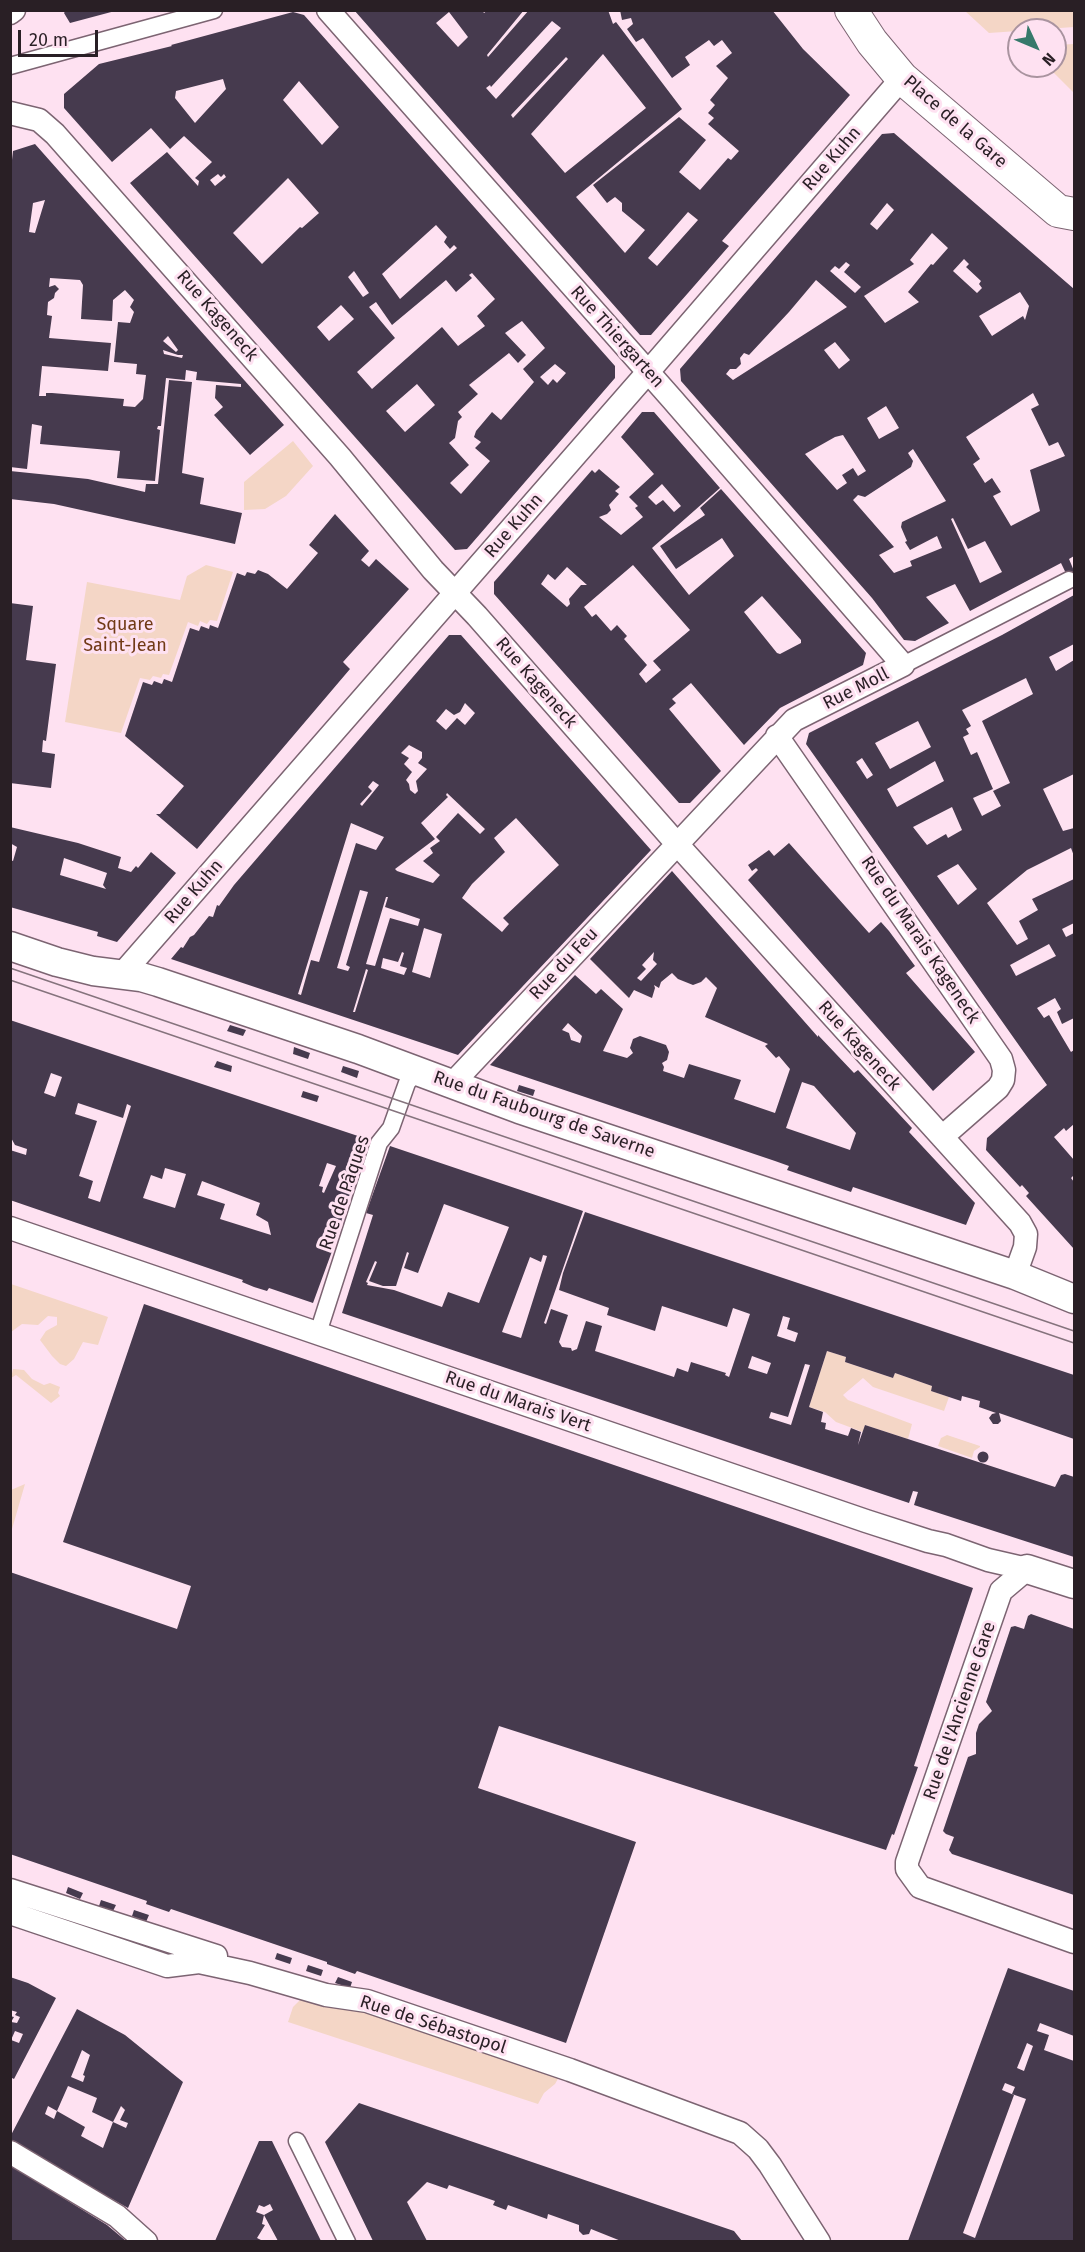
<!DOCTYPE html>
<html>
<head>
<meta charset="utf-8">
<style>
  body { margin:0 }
  #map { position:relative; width:1085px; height:2252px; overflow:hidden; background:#fee1f1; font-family:"Fira Sans",sans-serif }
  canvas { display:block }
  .frame { position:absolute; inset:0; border:12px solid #291f25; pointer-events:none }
  .north { position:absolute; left:1007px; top:18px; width:60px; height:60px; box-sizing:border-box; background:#fee1f1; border:2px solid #a9939f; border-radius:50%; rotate:134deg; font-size:16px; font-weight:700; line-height:24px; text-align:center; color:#291f25 }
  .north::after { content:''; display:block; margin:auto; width:21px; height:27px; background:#36796b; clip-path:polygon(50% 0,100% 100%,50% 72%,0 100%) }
  .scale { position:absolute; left:18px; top:30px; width:80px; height:27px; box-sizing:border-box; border:3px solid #291f25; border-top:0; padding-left:8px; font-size:18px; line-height:21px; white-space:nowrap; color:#291f25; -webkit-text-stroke:4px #fee1f1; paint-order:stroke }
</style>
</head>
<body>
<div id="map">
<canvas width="1085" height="2252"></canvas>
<div class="frame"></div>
<div class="north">N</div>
<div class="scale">20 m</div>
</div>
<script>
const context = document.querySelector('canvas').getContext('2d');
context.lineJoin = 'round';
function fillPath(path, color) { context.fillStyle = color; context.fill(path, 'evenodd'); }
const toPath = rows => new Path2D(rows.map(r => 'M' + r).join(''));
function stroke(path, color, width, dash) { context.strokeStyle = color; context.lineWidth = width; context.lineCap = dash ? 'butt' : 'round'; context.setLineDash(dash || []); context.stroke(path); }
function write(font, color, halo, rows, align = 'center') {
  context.font = font + ' "Fira Sans",sans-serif'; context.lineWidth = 6; context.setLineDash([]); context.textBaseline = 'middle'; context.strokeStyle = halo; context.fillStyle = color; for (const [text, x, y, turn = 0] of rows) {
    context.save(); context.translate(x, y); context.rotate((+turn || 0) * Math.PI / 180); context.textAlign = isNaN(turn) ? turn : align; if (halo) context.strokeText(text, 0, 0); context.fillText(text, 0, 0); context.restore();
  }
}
fillPath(toPath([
  [965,11,1074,11,1074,27,989,33],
  [1074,44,1074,93,1047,66,1055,66,1055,45],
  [293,441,313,466,286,496,265,509,244,510,244,482],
  [206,565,233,572,217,621,210,620,207,624,200,621,198,626,188,622,169,675,163,674,161,678,153,676,150,680,140,678,121,733,65,722,87,582,180,600,187,576],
  [11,1284,108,1317,98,1345,83,1342,74,1359,66,1366,60,1364,52,1356,40,1340,46,1331,57,1325,57,1317,48,1316,38,1325,22,1324,11,1332],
  [827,1351,846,1357,845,1362,893,1378,895,1373,932,1386,931,1391,949,1397,944,1411,873,1387,863,1378,843,1395,848,1400,912,1424,908,1439,865,1425,863,1432,836,1422,825,1412,809,1407],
  [13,1369,24,1370,32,1379,44,1385,50,1383,60,1387,58,1393,60,1396,51,1403,16,1375,11,1378],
  [947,1435,980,1446,980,1447,974,1451,972,1458,938,1446,941,1438],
  [25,1484,12,1529,11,1528,11,1490],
  [307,1996,318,1996,559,2077,555,2084,544,2093,538,2104,288,2022,293,2007,299,2001]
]), '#f4d6c6');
fillPath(toPath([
  [66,10,115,10,115,11,70,23,64,13],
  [354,10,482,10,484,13,488,10,524,10,487,55,488,57,529,10,608,10,613,24,616,22,682,109,576,197,625,253,645,230,622,211,622,203,615,197,607,203,593,185,679,117,706,140,679,172,700,190,728,158,731,160,739,151,708,124,714,118,708,113,715,105,710,100,728,78,716,66,732,53,722,40,714,46,709,40,685,57,690,65,672,78,643,38,636,42,627,29,633,24,631,18,622,20,620,10,772,10,803,49,850,95,722,241,729,246,688,293,651,335,640,335],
  [449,12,468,37,458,47,436,23],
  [552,21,561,28,496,99,486,88,490,85,491,87],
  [603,54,646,108,565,173,531,134],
  [566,57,568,59,513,118,511,115],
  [688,212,698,220,657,266,648,258],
  [293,12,304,15,615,366,615,378,467,549,455,550,130,183,167,152,198,186,199,181,195,178,212,162,184,136,170,149,151,128,112,162,64,108,64,94,99,64,172,46,171,45],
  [223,79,226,89,195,123,175,98,176,91],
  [299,81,339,127,322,145,283,100],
  [218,174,221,177,224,174,226,177,215,186,210,180],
  [288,178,319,213,302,228,300,227,262,264,233,233],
  [436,225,447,237,444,242,450,249,454,245,457,248,400,299,382,274],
  [354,271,369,293,363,297,348,277],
  [472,273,495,299,477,316,485,326,458,346,442,327,372,389,357,372,395,338,369,307,376,302,392,325,446,280,456,292,472,278,469,275],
  [341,305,354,319,329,341,317,327],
  [522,321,545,348,523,369,534,382,501,420,492,412,476,431,474,437,481,442,475,448,490,461,461,494,450,483,469,465,449,443,455,438,458,421,462,417,458,412,478,394,469,385,509,353,518,363,526,355,505,333],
  [555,364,566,373,557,383,553,379,548,385,540,377],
  [417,384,435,405,405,432,386,411],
  [894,133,1074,289,1074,556,1069,559,1074,571,1074,590,1061,563,970,611,955,584,926,597,949,623,915,641,904,640,872,598,681,381,680,369,882,134],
  [887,203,894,210,877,230,870,224],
  [932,233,948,248,933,265,931,264,908,292,919,302,885,323,864,296,914,264,910,260],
  [964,259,969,264,966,267,981,281,979,284,982,288,977,293,953,271],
  [846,262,850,265,844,272,861,287,855,293,830,271,835,266,839,269],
  [816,280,847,307,733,380,726,374,730,369,736,369,741,364,740,358,744,353,749,355,789,312],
  [1020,292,1029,306,1025,320,1023,316,992,336,979,316],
  [835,342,850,360,839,369,824,350],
  [1033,393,1039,405,1031,409,1049,446,1058,442,1065,456,1030,470,1040,511,1011,526,993,496,1001,492,992,478,985,483,973,464,980,459,966,437],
  [886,406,899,428,879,439,867,418],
  [843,435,866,471,858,476,853,468,842,475,847,483,837,490,805,454,835,437],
  [913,449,946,501,902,522,901,527,907,541,905,542,910,550,937,536,942,548,910,561,912,566,894,573,879,555,894,547,853,500,858,495,865,497,911,467,913,461,908,453],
  [953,518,968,549,985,541,1002,572,980,583,951,519],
  [35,144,284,425,250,455,214,415,223,407,215,398,216,385,241,387,241,384,196,380,197,372,186,370,185,380,166,378,161,426,158,426,157,429,160,430,155,481,117,478,120,451,40,444,42,426,32,424,27,469,10,467,10,178,13,151],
  [45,200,35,233,29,232,33,203],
  [50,278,80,280,83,285,81,319,112,321,113,300,125,290,134,300,130,307,134,312,130,323,118,322,114,362,137,364,136,374,146,375,143,399,135,407,123,406,124,399,52,393,46,393,46,396,39,396,42,366,108,371,111,343,49,338,52,316,47,315,48,302,54,298,55,293,59,289,55,285,49,287],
  [168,336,178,350,176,352,163,341],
  [163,350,178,355,183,355,182,358,164,354],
  [169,380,192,382,182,473,204,478,200,504,242,513,235,544,54,504,10,499,10,471,88,479,145,492,146,484,158,484],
  [642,412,654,412,720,488,652,548,689,595,734,556,722,538,676,569,660,546,705,515,700,508,721,489,866,653,863,665,780,708,744,745,691,683,672,699,676,703,669,709,721,771,690,803,679,803,494,594,494,582,592,470,595,473,599,469,620,487,615,491,619,494,609,505,611,510,607,514,599,517,621,535,643,517,635,508,638,506,629,497,654,474,621,437],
  [662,484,681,506,674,512,663,500,656,505,648,497],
  [633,565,690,630,653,661,661,670,646,683,639,674,647,665,624,639,627,636,617,625,611,631,596,614,592,617,584,607],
  [567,567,587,585,581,585,569,599,570,604,567,607,541,584,548,574,555,580],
  [762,596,801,640,801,643,780,654,777,653,744,612],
  [335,514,369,551,361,560,369,567,376,559,409,589,343,662,350,669,197,849,156,814,160,814,184,786,125,736,143,682,152,685,154,681,162,684,164,679,172,682,190,628,199,631,201,626,209,629,210,625,218,628,237,573,245,576,247,572,255,574,258,570,268,574,287,589,318,553,309,545],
  [1074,595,1074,644,1049,657,1056,671,1074,660,1074,774,1043,789,1063,831,1074,828,1074,856,1071,848,1027,870,987,903,1017,945,1028,939,1019,921,1038,910,1032,899,1074,879,1074,923,1062,929,1066,937,1074,933,1074,1018,1062,1024,1057,1012,1061,1009,1055,998,1037,1008,1044,1018,1049,1015,1071,1052,1074,1050,1074,1124,1066,1131,1064,1128,1054,1137,1074,1160,1074,1175,1071,1178,1074,1182,1074,1249,1026,1196,1029,1193,1022,1185,1020,1187,986,1150,987,1138,1047,1085,806,744,809,733,1002,635],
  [1026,678,1033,694,982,721,1010,783,993,791,1001,806,982,816,973,798,993,789,977,752,971,755,963,737,969,734,966,729,971,726,962,710],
  [918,721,931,747,890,769,875,743],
  [862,758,873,775,867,779,856,762],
  [935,761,944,781,897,807,887,789],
  [952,807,962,830,948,838,946,834,927,845,913,827],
  [958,864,977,889,958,905,937,876],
  [1049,944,1056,956,1016,976,1010,965],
  [10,603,33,606,26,660,56,664,46,741,43,740,42,752,55,754,51,788,10,783],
  [449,635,461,635,651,850,458,1055,171,959,181,947,183,948,190,937,194,935,209,916,213,917,217,905,219,906,234,885],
  [465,703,475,713,465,725,457,718,446,730,436,721,446,709,454,715,460,712],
  [409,745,422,752,422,758,418,763,427,769,416,781,418,791,415,794,410,790,409,784,406,780,412,772,404,764,409,758,401,753],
  [373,781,379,785,362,806,360,804,372,791,368,787],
  [447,793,485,829,480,834,458,813,436,837,440,841,430,848,433,853,423,861,440,875,433,883,397,871,395,869,435,839,421,823,448,797,446,795],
  [516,818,559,865,503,918,509,924,502,932,462,898,472,884,505,852,494,838],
  [351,823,384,837,376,850,356,843,319,962,311,960,301,995,298,994],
  [360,890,368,892,346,965,350,967,348,971,337,968],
  [386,897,388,897,385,907,420,919,418,926,390,918,375,966,366,964],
  [424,928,442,934,430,978,412,972],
  [402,952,404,953,400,966,407,968,404,975,381,968,383,958,398,962],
  [366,969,368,970,355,1012,353,1012],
  [10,827,78,843,121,857,118,868,131,872,136,866,138,868,151,852,176,873,117,942,97,936,98,932,10,907,10,860,13,861,17,847,10,843],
  [64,858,107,873,103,885,106,889,60,875],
  [789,843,869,933,881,922,889,931,915,966,906,973,975,1052,933,1091,748,880,758,870,756,868,752,871,748,865,769,850,774,856],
  [672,871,818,1037,818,1035,854,1073,858,1070,912,1128,909,1132,975,1203,966,1225,853,1187,851,1192,787,1170,789,1166,775,1161,490,1065,575,975,596,994,601,989,623,1009,603,1051,627,1058,633,1053,630,1048,633,1039,640,1036,666,1045,669,1052,667,1060,662,1063,664,1067,663,1071,684,1078,689,1064,741,1080,734,1099,775,1113,790,1069,779,1056,776,1058,765,1046,768,1044,705,1017,717,988,706,977,701,982,693,985,678,979,672,973,661,982,659,988,654,985,655,988,652,998,634,990,629,998,590,959],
  [654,952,653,960,657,964,641,981,637,978,646,969,642,965],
  [568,1023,582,1036,580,1043,571,1040,569,1033,562,1030],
  [802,1082,814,1086,856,1133,850,1150,786,1128],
  [10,1020,367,1139,331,1254,313,1303,269,1288,267,1291,254,1287,242,1282,243,1280,10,1200,10,1150,26,1155,27,1149,15,1145,10,1136,12,1123,10,1122],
  [51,1073,62,1077,55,1097,44,1093],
  [78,1103,123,1118,127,1104,131,1106,100,1202,88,1198,93,1181,79,1176,97,1121,75,1114],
  [327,1163,336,1166,324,1193,322,1192,323,1187,319,1186],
  [165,1168,186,1174,175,1208,143,1198,151,1175,162,1179],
  [202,1181,260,1203,256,1215,268,1222,271,1235,220,1219,225,1204,197,1195],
  [230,1025,246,1030,243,1036,227,1031],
  [294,1047,310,1053,308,1059,293,1054],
  [217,1061,232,1066,231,1072,214,1067],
  [343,1066,359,1071,357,1078,341,1072],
  [519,1085,535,1090,533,1096,517,1091],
  [303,1091,319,1096,317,1102,301,1097],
  [390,1146,583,1211,544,1323,546,1324,551,1309,568,1315,559,1342,562,1347,571,1348,572,1351,577,1349,586,1321,602,1326,595,1351,674,1377,677,1368,688,1372,691,1362,726,1373,725,1375,729,1377,750,1314,733,1308,727,1327,662,1306,655,1331,607,1315,609,1308,559,1290,563,1273,585,1212,1074,1375,1074,1439,999,1413,1001,1421,998,1424,993,1424,989,1418,992,1414,996,1413,979,1407,980,1401,962,1396,961,1401,931,1391,932,1386,895,1373,893,1378,845,1362,846,1357,827,1351,809,1407,823,1412,821,1422,826,1423,825,1429,848,1436,851,1428,861,1432,858,1445,865,1425,1055,1487,1061,1475,1065,1474,1074,1477,1074,1557,914,1505,918,1492,913,1491,909,1503,342,1313,373,1215,366,1213],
  [444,1204,509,1227,479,1303,448,1292,442,1307,394,1290,367,1285,368,1283,366,1282,375,1261,377,1262,369,1281,383,1286,396,1286,407,1252,409,1253,404,1268,418,1273],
  [543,1255,547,1256,521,1338,502,1332,530,1257,541,1262],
  [783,1316,790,1318,787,1329,798,1333,795,1342,777,1336],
  [752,1356,771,1363,767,1374,748,1368],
  [805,1364,810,1365,791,1425,769,1418,771,1412,788,1417],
  [144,1304,973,1588,914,1766,918,1767,894,1835,892,1834,886,1850,499,1726,478,1788,636,1842,566,2043,357,1971,355,1974,327,1964,327,1962,171,1909,169,1912,146,1904,147,1901,10,1854,10,1572,177,1629,191,1586,63,1542],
  '977.5 1457a5.5 5.5 0 1 1 11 0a5.5 5.5 0 1 1-11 0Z',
  [1031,1614,1074,1629,1074,1895,952,1854,949,1850,954,1837,946,1834,943,1831,968,1757,976,1754,976,1733,979,1724,992,1711,986,1702,1011,1627,1015,1626,1024,1629,1028,1616],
  [68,1887,83,1893,80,1899,66,1893],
  [101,1900,116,1905,113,1911,99,1906],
  [134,1910,149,1915,146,1922,132,1916],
  [277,1953,292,1958,290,1964,275,1959],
  [308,1965,323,1970,321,1976,306,1971],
  [1008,1968,1074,1991,1074,2036,1040,2023,1037,2031,1049,2035,1044,2050,1074,2061,1074,2241,908,2241],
  [1027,2043,1033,2046,1024,2071,1017,2068],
  [1005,2083,1015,2087,1012,2094,1026,2099,975,2238,963,2233,1014,2095,1002,2090],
  [10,1977,28,1983,56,1998,14,2079,10,2077,10,2016,14,2017,11,2022,17,2023,20,2017,15,2015,17,2012,10,2010],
  [15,2031,23,2034,19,2043,11,2040],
  [338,1977,352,1982,350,1988,335,1983],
  [77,2009,125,2035,183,2082,128,2208,12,2143,10,2137],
  [82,2050,90,2055,83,2075,85,2076,83,2082,71,2077],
  [68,2086,97,2098,92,2112,113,2122,103,2148,81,2136,85,2127,57,2111,54,2119,45,2114,48,2106,57,2111],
  [121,2106,125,2110,120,2120,128,2123,126,2128,113,2122],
  [359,2103,734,2231,742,2241,621,2241,591,2229,589,2234,583,2235,579,2231,579,2225,548,2214,547,2219,508,2205,506,2210,493,2205,495,2201,449,2185,447,2189,427,2182,407,2202,427,2241,373,2241,325,2142],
  [259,2141,272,2141,321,2241,278,2241,264,2215,262,2224,265,2225,257,2238,263,2241,215,2241],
  [270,2204,273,2210,264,2215,256,2212,259,2205,264,2207],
  [10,2165,107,2225,126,2241,10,2241]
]), '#463a4e');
const pedestrian = toPath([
  [10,66,214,10],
  [903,665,1069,580],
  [318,1333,379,1143,391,1128,407,1083,417,1071],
  [297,2141,347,2242]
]);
const minor = toPath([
  [328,10,672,399,903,665,794,720,452,1084],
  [10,13,14,10],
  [10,113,39,120,55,134,340,457,433,570,477,616,677,844,1020,1223,1026,1234,1025,1247,1015,1275],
  [777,736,1001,1059,1004,1070,1003,1080,998,1088,942,1137],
  [123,973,648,372,902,78],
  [10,1228,866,1521,928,1541,946,1545,988,1560,1027,1569],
  [1027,1569,1001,1591,907,1862,907,1869,920,1887,1074,1942],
  [10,1890,216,1956],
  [10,1913,167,1966,199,1962,250,1973,326,1995,367,2001,570,2070,740,2133,758,2149,770,2165,819,2242],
  [10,2152,117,2216,146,2242]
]);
const tertiary = toPath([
  [10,946,57,962,93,971,141,977,158,982,358,1049,519,1109,1015,1275,1074,1299],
  [1027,1569,1074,1584]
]);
const secondary = toPath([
  [851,10,872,42,902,78,1058,211,1074,214]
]);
stroke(pedestrian, '#7c6472', 19);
stroke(minor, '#7c6472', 25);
stroke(tertiary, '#7c6472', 31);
stroke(secondary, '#7c6472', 34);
stroke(pedestrian, '#fff', 16);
stroke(minor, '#fff', 22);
stroke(tertiary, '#fff', 28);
stroke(secondary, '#fff', 32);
stroke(toPath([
  [10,968,1074,1331],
  [10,980,1074,1343]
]), '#85737d', 1.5);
write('18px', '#291f25', '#fee1f1', [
  ["Place de la Gare",955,122,41],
  ["Rue Kuhn",832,159,-49],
  ["Rue Kageneck",217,316,49],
  ["Rue Thiergarten",617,337,48],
  ["Rue Kuhn",514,526,-49],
  ["Rue Kageneck",536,683,49],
  ["Rue Moll",856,689,-27],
  ["Rue Kuhn",194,892,-49],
  ["Rue du Marais Kageneck",920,940,56],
  ["Rue du Feu",564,964,-47],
  ["Rue Kageneck",859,1046,48],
  ["Rue du Faubourg de Saverne",544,1115,19],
  ["Rue de Pâques",345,1193,-71],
  ["Rue du Marais Vert",518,1402,19],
  ["Rue de l'Ancienne Gare",960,1711,-71],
  ["Rue de Sébastopol",433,2025,18]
]);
write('18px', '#713a16', '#fee1f1', [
  ["Square",125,625],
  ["Saint-Jean",125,646]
]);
</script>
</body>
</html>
